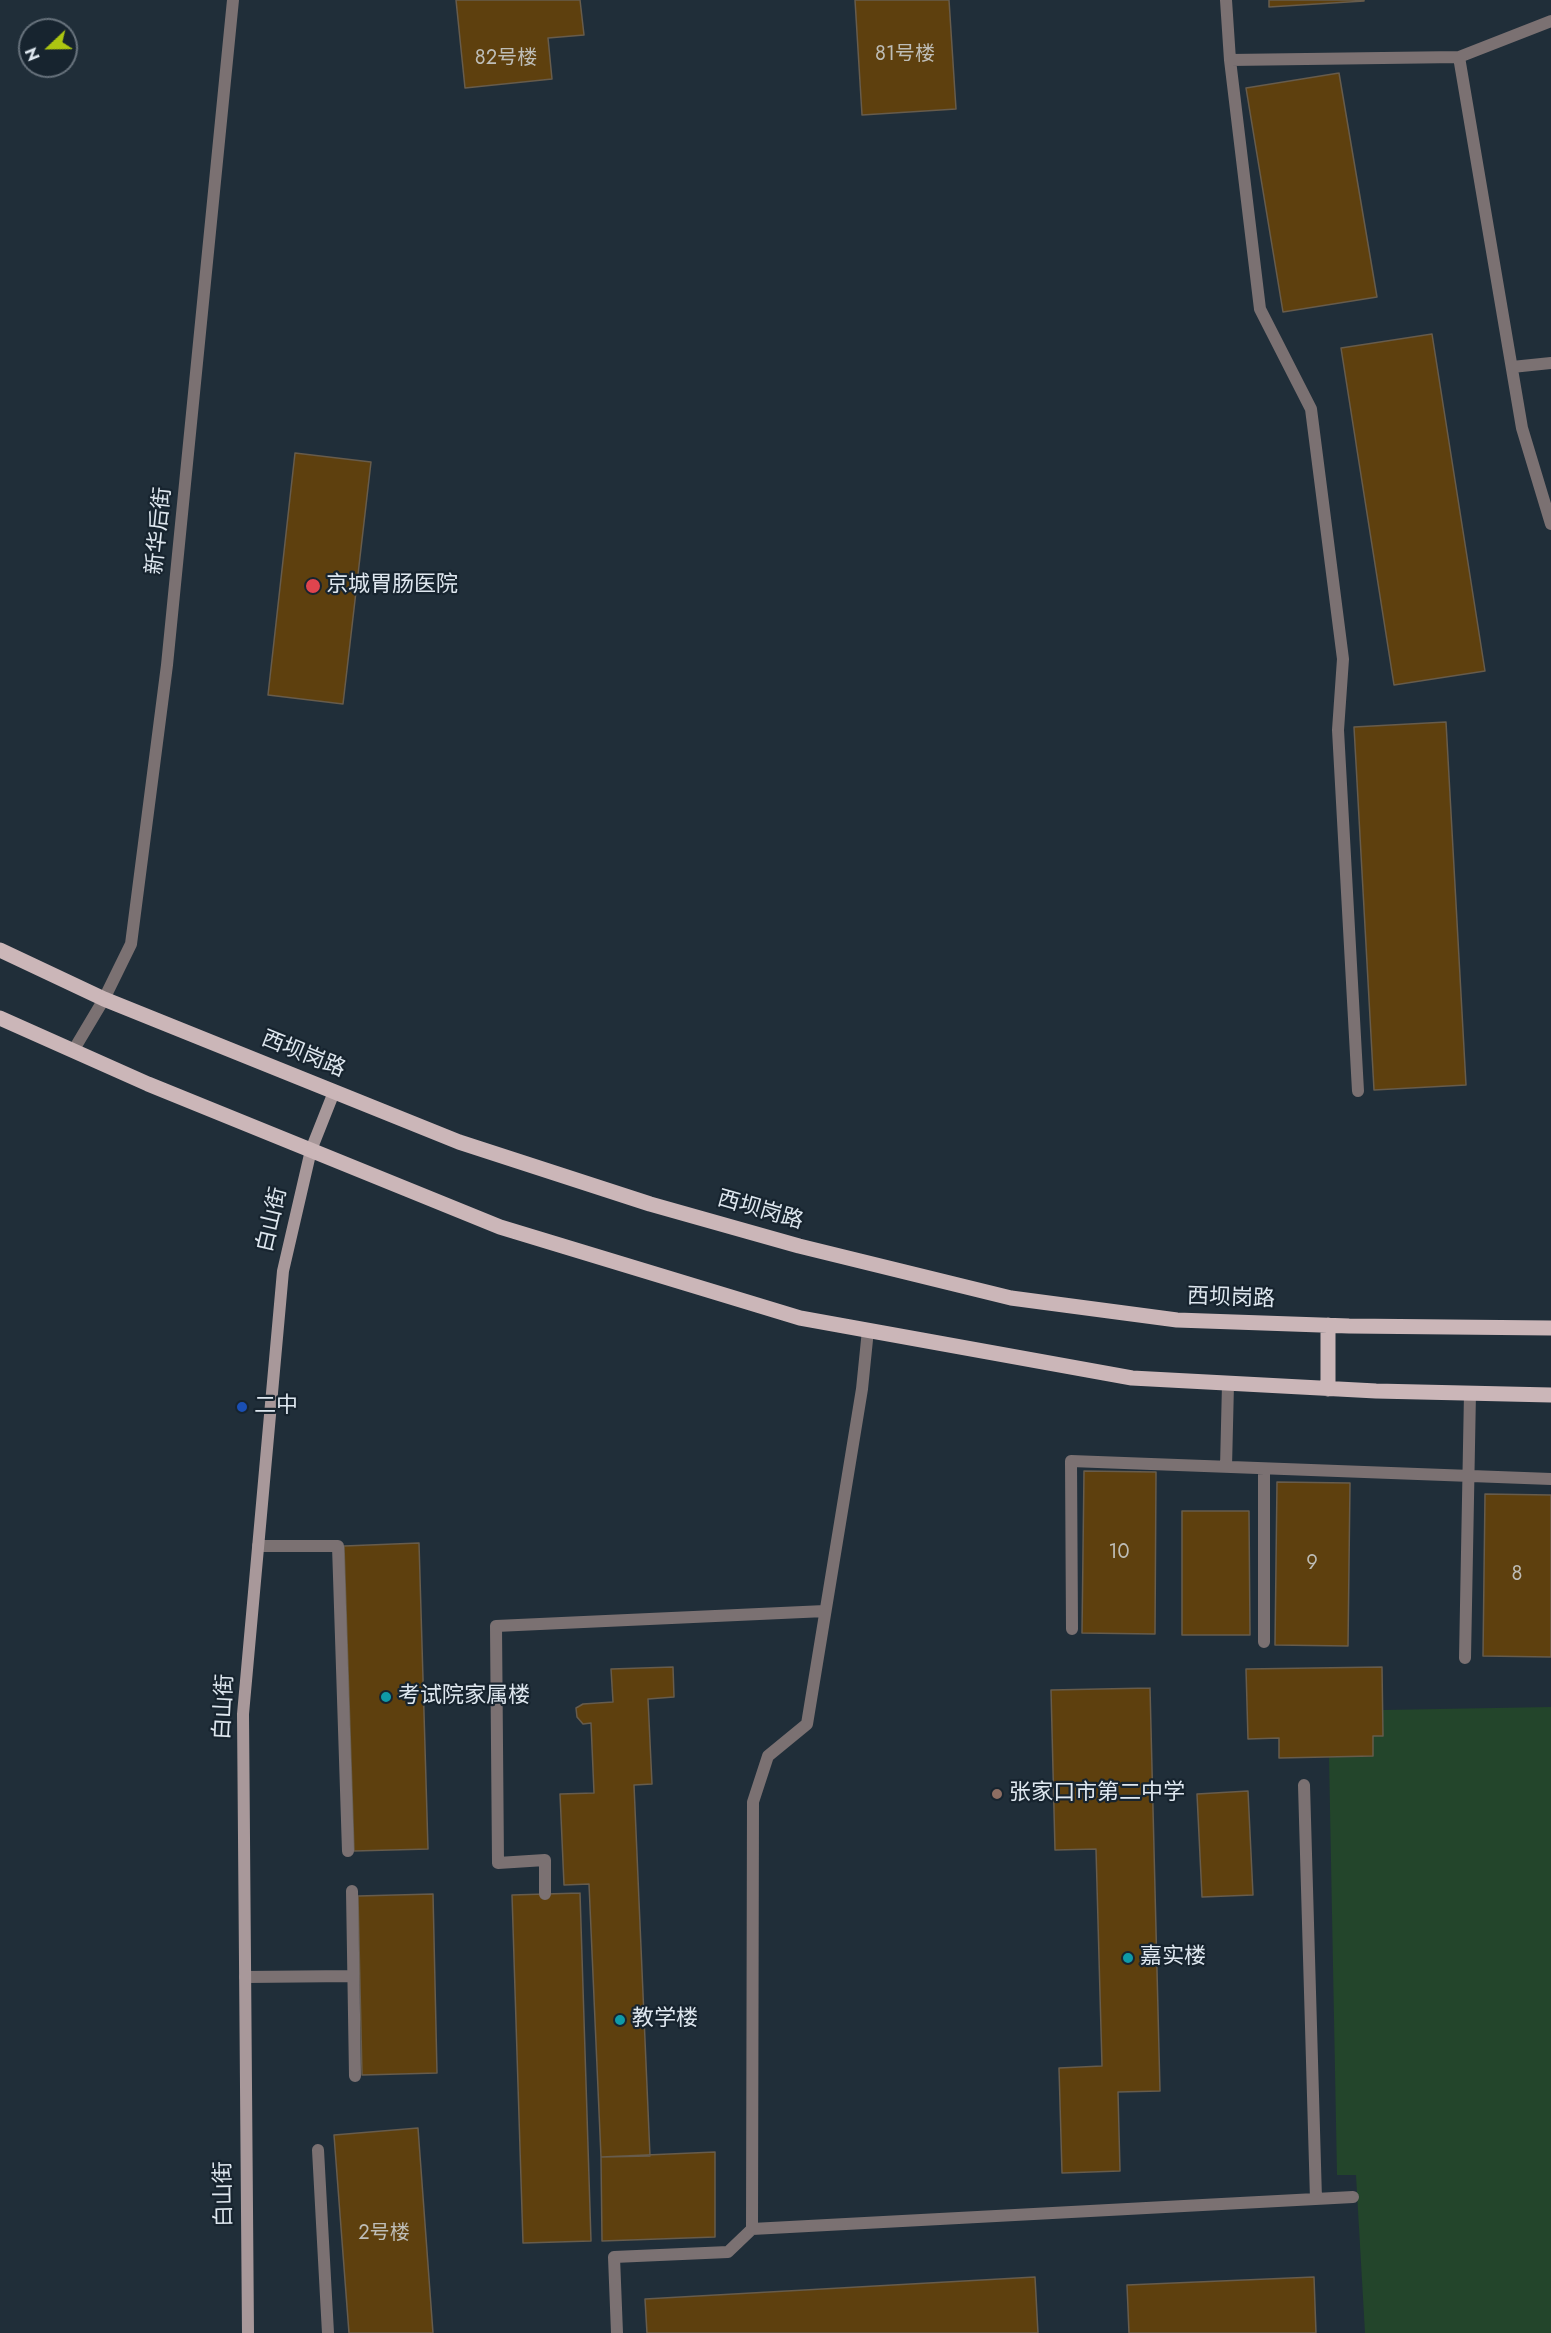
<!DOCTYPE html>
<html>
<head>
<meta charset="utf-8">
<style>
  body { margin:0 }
  #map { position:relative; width:1551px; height:2333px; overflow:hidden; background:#202e39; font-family:Jost,sans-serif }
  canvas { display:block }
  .north { position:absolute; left:18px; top:18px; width:60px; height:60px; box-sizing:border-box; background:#17242f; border:2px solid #67727c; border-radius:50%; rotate:248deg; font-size:16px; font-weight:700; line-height:24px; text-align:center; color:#dee7ef }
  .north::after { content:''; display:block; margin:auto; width:21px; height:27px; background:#acc611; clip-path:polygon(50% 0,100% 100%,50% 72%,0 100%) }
</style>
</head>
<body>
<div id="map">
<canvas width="1551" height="2333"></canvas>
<div class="north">N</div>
</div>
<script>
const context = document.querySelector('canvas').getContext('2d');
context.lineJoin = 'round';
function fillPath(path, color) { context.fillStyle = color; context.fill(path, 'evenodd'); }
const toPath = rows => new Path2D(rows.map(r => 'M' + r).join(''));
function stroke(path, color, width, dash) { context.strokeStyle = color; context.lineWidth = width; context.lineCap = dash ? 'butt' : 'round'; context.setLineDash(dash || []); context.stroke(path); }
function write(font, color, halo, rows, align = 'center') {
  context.font = font + ' Jost,"Noto Sans SC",sans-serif'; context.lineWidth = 4.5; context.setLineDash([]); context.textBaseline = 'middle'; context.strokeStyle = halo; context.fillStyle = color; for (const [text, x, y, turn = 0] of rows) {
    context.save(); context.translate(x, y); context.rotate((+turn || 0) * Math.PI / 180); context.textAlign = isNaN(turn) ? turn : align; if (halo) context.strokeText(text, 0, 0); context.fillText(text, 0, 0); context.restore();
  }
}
fillPath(toPath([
  [1551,1707,1551,2333,1365,2333,1356,2175,1337,2175,1329,1757,1373,1756,1373,1736,1383,1736,1383,1710]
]), '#23452b');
const building = toPath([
  [456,0,580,0,584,35,548,38,552,79,465,88,456,0],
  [855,0,949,0,956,109,862,115,855,0],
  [1269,0,1364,0,1364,1,1269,7,1269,0],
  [1339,73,1377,297,1283,312,1246,88,1339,73],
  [1432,334,1485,671,1394,685,1341,348,1432,334],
  [295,453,371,462,343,704,268,695,295,453],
  [1446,722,1466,1085,1374,1090,1354,727,1446,722],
  [1084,1471,1156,1472,1155,1634,1082,1633,1084,1471],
  [1277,1482,1350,1483,1348,1646,1275,1645,1277,1482],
  [1485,1494,1551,1495,1551,1657,1483,1656,1485,1494],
  [1182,1511,1249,1511,1250,1635,1182,1635,1182,1511],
  [419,1543,428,1849,354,1851,344,1546,419,1543],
  [673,1667,674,1697,648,1699,652,1784,634,1785,650,2156,601,2157,589,1884,564,1885,560,1794,594,1793,591,1723,583,1724,577,1717,576,1708,583,1704,613,1702,611,1669,673,1667],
  [1382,1667,1383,1736,1373,1736,1373,1756,1279,1758,1279,1738,1248,1739,1246,1669,1382,1667],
  [1150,1688,1160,2091,1118,2092,1120,2171,1062,2173,1059,2068,1102,2066,1096,1849,1055,1850,1051,1690,1150,1688],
  [1248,1791,1253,1895,1202,1897,1197,1794,1248,1791],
  [580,1893,591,2241,523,2243,512,1895,580,1893],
  [433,1894,437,2073,362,2075,358,1896,433,1894],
  [418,2128,433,2333,349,2333,334,2135,418,2128],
  [715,2152,715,2237,602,2241,601,2157,715,2152],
  [1035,2277,1038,2333,647,2333,645,2299,1035,2277],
  [1314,2277,1316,2333,1129,2333,1127,2285,1314,2277]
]);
fillPath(building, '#5e400e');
stroke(building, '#675c4c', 1.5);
stroke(toPath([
  [868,1330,862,1389,807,1724,768,1756,753,1802,752,2229,1353,2197],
  [1304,1785,1316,2199],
  [545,1894,545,1860,498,1863,496,1626,825,1611],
  [617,2333,614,2257,728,2252,752,2229]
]), '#7b7172', 12);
stroke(toPath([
  [1226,0,1230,60,1260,309,1311,409,1343,659,1338,730,1358,1091],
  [1459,57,1551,21],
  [1230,60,1459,57,1522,428,1551,524],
  [1512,367,1551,363],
  [1226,1467,1228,1384],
  [258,1546,338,1546,348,1851],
  [1072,1629,1071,1461,1551,1479],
  [1264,1642,1264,1469],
  [1465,1658,1470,1393],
  [352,1891,355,2076],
  [245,1977,353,1976],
  [318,2150,328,2333]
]), '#7b7172', 12);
stroke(toPath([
  [73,1051,104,999,131,944,167,665,233,0]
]), '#7b7172', 12);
stroke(toPath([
  [248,2333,243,1714,283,1271,311,1150,334,1092]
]), '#a8989a', 12);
stroke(toPath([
  [0,950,104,999,459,1142,650,1204,799,1246,1011,1298,1177,1320,1349,1326,1551,1328],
  [0,1018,148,1084,500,1227,800,1318,1132,1378,1376,1391,1551,1395],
  [1328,1389,1328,1325]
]), '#cbb6b8', 15);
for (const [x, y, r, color] of [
  [313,586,8,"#e0444e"],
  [242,1407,6,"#1a4fb4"],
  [386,1697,6,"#0f9aa8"],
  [997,1794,6,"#8d6e63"],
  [1128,1958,6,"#0f9aa8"],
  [620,2020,6,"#0f9aa8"]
]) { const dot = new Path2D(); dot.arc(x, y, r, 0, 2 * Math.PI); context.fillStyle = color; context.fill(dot); stroke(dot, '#17242f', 2); }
write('20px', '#bebdb7', null, [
  ["81号楼",905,55],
  ["82号楼",506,59],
  ["10",1119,1553],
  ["9",1312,1564],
  ["8",1517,1575],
  ["2号楼",384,2234]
]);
write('22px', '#dee7ef', '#17242f', [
  ["新华后街",160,531,-84],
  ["西坝岗路",303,1055,22],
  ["西坝岗路",760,1211,16],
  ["白山街",273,1220,-77],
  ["西坝岗路",1231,1299,2],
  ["白山街",225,1707,-87],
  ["白山街",225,2194,-91]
]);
write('22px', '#dee7ef', '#17242f', [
  ["京城胃肠医院",326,586],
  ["二中",254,1407],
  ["考试院家属楼",398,1697],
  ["张家口市第二中学",1009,1794],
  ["嘉实楼",1140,1958],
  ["教学楼",632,2020]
], 'left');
</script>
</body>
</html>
